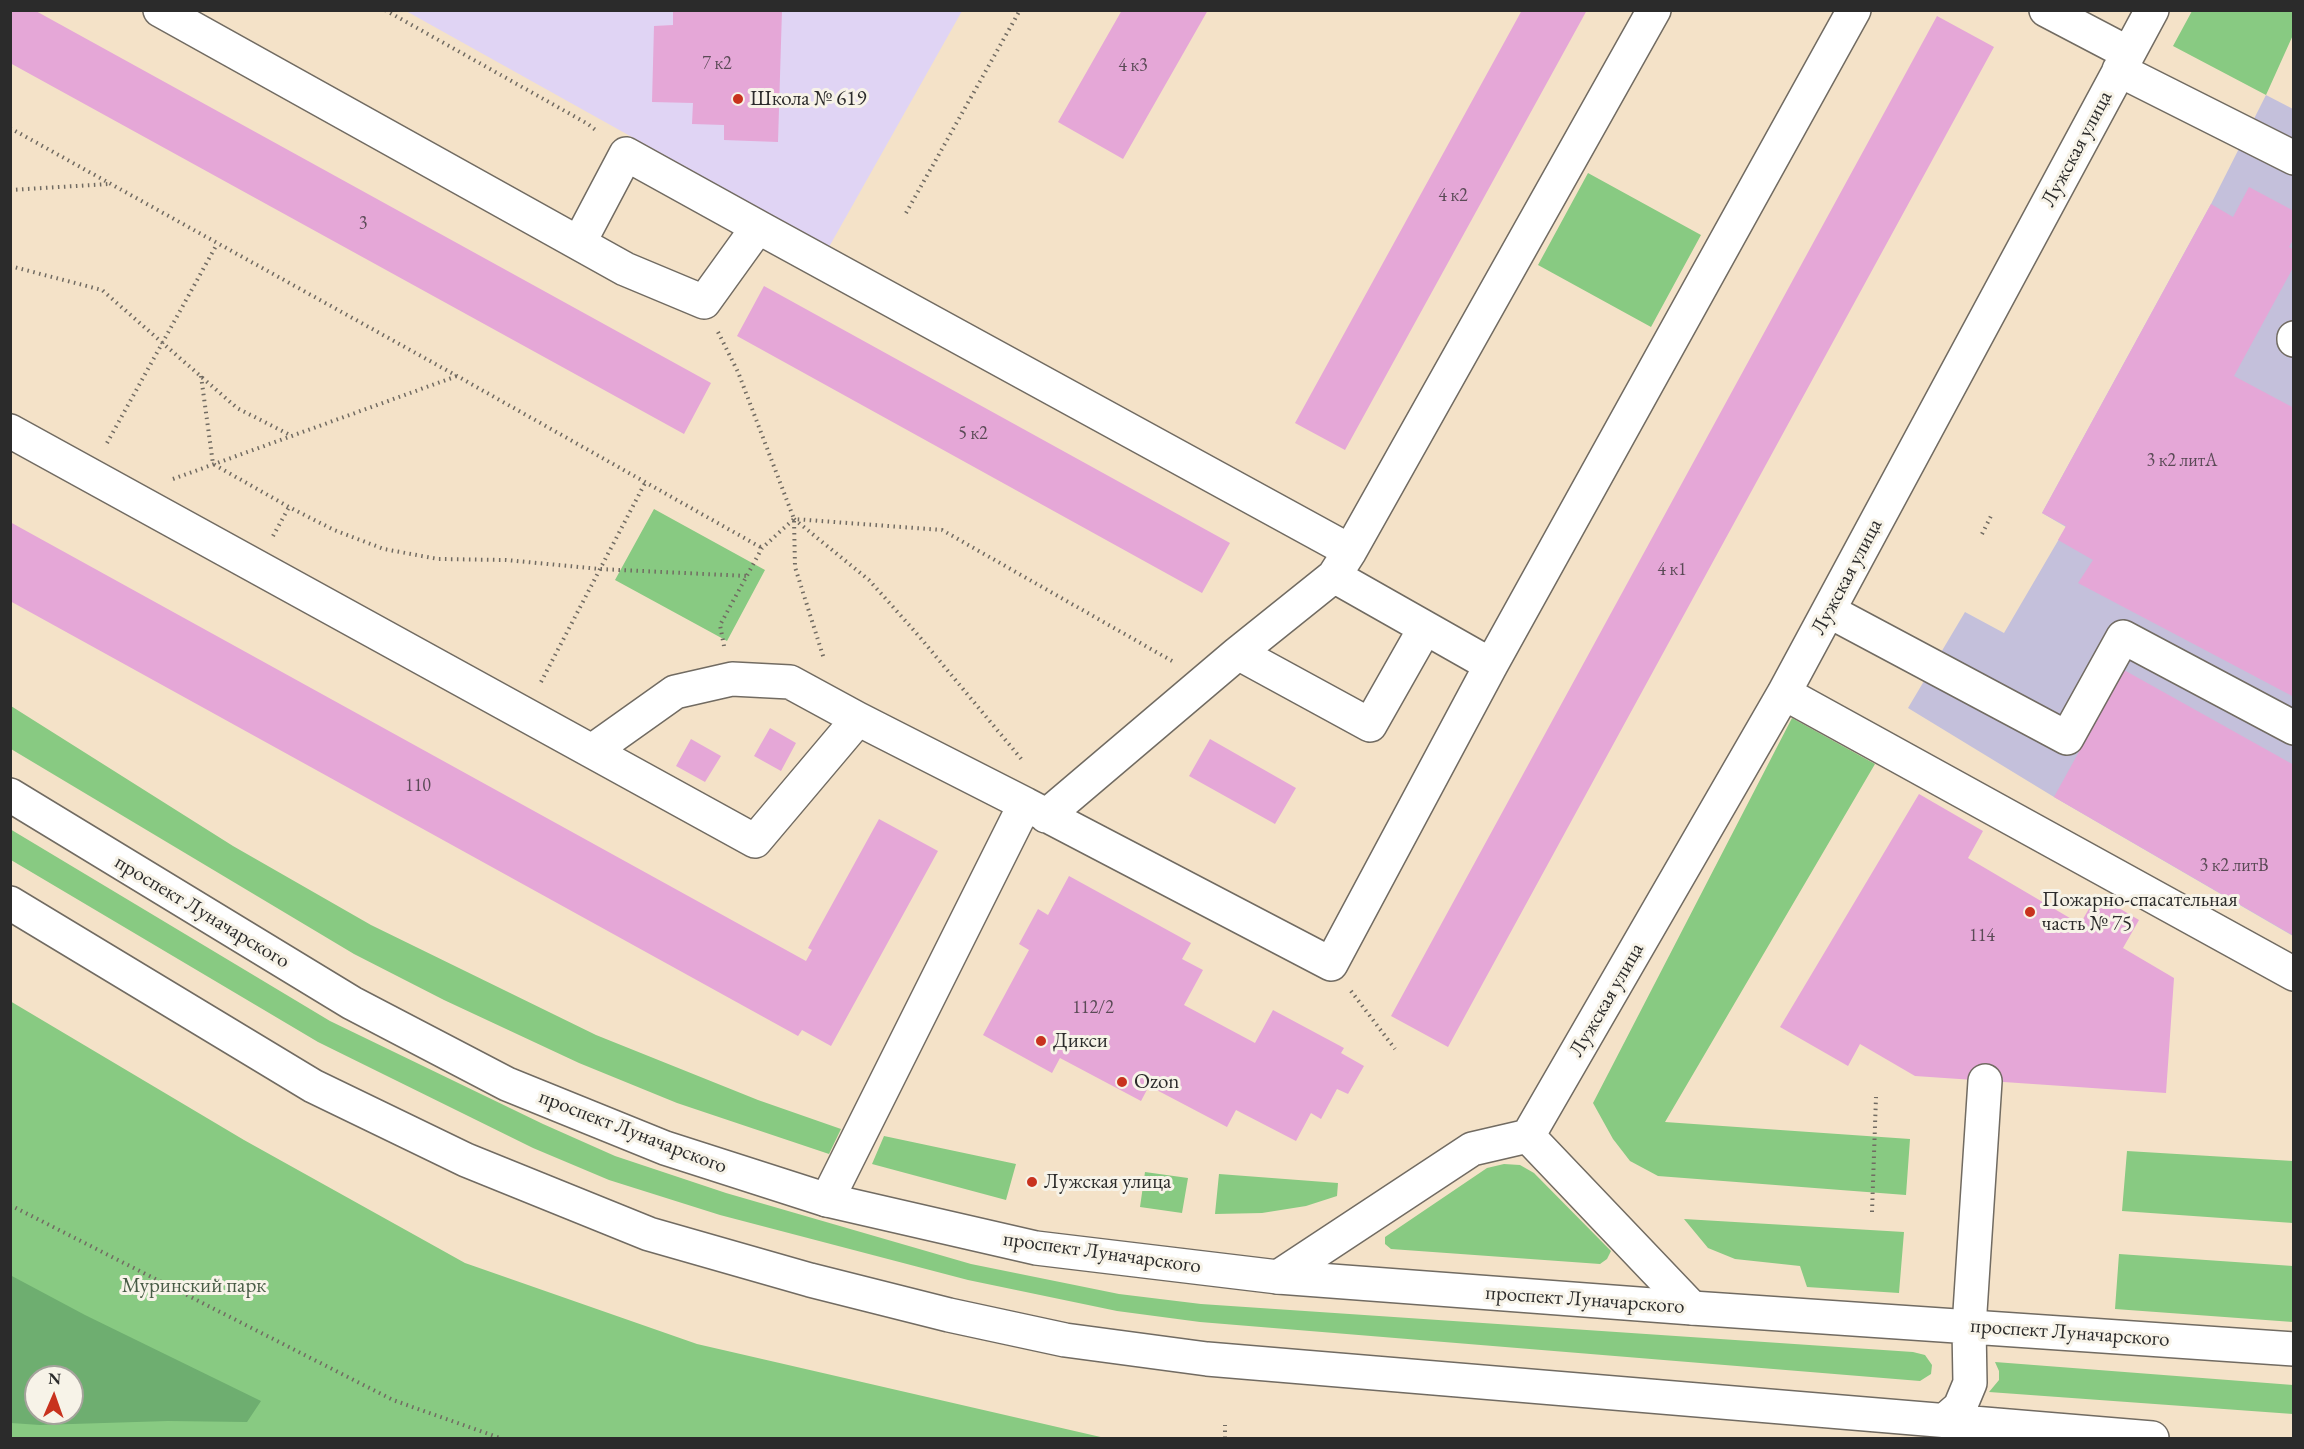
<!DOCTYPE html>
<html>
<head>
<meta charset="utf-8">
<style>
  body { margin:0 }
  #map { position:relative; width:2304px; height:1449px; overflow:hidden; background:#f4e2c8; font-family:"EB Garamond",serif }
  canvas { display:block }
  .frame { position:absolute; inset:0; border:12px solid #2b2b2b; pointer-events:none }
  .north { position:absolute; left:24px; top:1365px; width:60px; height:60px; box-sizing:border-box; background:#f7f3e8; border:2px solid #a5a39c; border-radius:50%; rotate:2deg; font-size:16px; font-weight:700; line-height:24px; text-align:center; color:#2b2b2b }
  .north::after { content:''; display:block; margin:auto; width:21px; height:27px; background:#c8321e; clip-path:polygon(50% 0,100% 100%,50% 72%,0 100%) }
</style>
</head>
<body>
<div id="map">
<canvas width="2304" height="1449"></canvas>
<div class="frame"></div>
<div class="north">N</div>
</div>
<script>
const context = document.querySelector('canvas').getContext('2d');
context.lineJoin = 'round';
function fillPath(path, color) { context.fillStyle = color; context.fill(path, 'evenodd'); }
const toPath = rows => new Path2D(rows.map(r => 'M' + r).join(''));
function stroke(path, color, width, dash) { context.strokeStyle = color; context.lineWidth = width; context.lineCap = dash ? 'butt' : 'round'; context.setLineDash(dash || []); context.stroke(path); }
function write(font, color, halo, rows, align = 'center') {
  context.font = font + ' "EB Garamond",serif'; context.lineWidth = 6; context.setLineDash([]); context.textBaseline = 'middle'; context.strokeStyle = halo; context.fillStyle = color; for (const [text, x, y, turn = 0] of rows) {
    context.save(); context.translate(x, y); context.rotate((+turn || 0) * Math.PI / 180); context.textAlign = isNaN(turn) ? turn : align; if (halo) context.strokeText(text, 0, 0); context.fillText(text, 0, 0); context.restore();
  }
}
fillPath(toPath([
  [406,11,962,11,829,247]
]), '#e0d4f4');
fillPath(toPath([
  [2266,95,2293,109,2293,936,2054,797,1908,708,1965,612,2004,633,2066,527,2042,513,2211,204]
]), '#c4c0db');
fillPath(toPath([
  [2192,11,2293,11,2293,35,2266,95,2173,46],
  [1588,173,1701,235,1651,327,1538,265],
  [654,509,765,570,727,641,615,580],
  [11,706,233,846,371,925,596,1035,758,1100,841,1129,829,1154,677,1103,579,1063,444,1000,354,954,11,749],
  [1792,718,1875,764,1665,1122,1910,1139,1906,1195,1658,1176,1630,1161,1613,1139,1593,1103],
  [10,829,330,1021,543,1124,615,1156,726,1193,971,1264,1119,1294,1201,1304,1913,1352,1925,1355,1932,1365,1931,1374,1920,1381,1200,1322,1117,1311,968,1280,720,1215,609,1180,533,1148,318,1042,11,860],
  [10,1001,244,1140,465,1263,697,1344,1105,1438,11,1438],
  [36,1377,72,1377,72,1413,36,1413],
  [884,1136,1016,1164,1006,1200,872,1164],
  [2127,1151,2293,1161,2293,1223,2122,1211],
  [1504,1164,1520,1165,1534,1173,1611,1251,1607,1259,1600,1264,1391,1249,1385,1244,1385,1237,1487,1168],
  [1145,1172,1188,1178,1182,1213,1140,1207],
  [1219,1174,1338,1183,1337,1196,1306,1206,1262,1213,1215,1214],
  [1684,1219,1904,1232,1899,1293,1807,1287,1800,1266,1735,1259,1708,1248],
  [2119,1254,2293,1266,2293,1322,2115,1309],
  [1995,1362,2293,1385,2293,1414,1989,1392,1999,1380,1999,1371]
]), '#88ca82');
fillPath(toPath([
  [10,1275,85,1315,261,1401,247,1422,168,1421,40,1425,11,1423],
  [36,1377,72,1377,72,1413,36,1413]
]), '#6eae70');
fillPath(toPath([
  [10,10,34,10,711,383,684,434,10,63],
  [673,10,782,10,778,142,724,140,724,125,692,124,693,103,652,102,654,26,673,25],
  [1122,10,1208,10,1123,159,1058,122],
  [1522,10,1587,10,1345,450,1295,423],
  [1937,16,1994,47,1448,1047,1391,1016],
  [2249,187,2294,211,2294,238,2289,247,2294,250,2294,266,2234,376,2294,408,2294,697,2078,583,2093,560,2058,540,2066,526,2042,513,2211,204,2233,217],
  [764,286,1230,543,1202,593,737,336],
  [10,522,806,961,812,950,808,948,879,819,938,851,831,1046,802,1030,798,1036,10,601],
  [2124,670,2294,765,2294,936,2054,797],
  [770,728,796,743,781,771,754,756],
  [691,739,721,756,705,782,676,766],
  [1210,739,1296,788,1275,824,1189,776],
  [1919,794,1983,831,1968,858,2080,924,2097,895,2139,920,2123,948,2174,978,2166,1093,1915,1076,1860,1044,1848,1066,1780,1027],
  [1069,876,1191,943,1182,959,1203,970,1184,1005,1255,1043,1273,1010,1344,1048,1341,1053,1364,1066,1348,1094,1337,1089,1321,1119,1311,1113,1296,1141,1236,1110,1227,1127,1149,1086,1141,1101,1060,1058,1052,1073,983,1035,1029,950,1019,944,1038,909,1048,915]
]), '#e5a7d7');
const minor = toPath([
  [160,10,625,269,704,302,758,227,1350,551,1654,10],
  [2046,10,2128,53],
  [2119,70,2294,158],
  [579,243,626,154,758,227],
  [2294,338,2294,340],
  [10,431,755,841,858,719,1025,804,827,1200],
  [1334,576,1491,665],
  [1829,611,2067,738,2123,637,2294,728],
  [1238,653,1370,725,1425,628],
  [1784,693,2294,974],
  [592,751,675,692,732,679,790,682,858,719],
  [1025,804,1331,964,1491,665,1854,10],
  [1046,816,1238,653,1334,576,1350,551],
  [1528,1136,1692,1308],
  [1278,1277,1472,1149,1528,1136,1784,693,2152,10],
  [1969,1327,1985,1081]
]);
const major = toPath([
  [10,795,352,1003,507,1084,665,1148,827,1200,1036,1248,1278,1277,1692,1308,2294,1349],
  [10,903,313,1086,466,1160,649,1234,810,1280,949,1315,1065,1340,1207,1359,2152,1438],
  [1944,1421,1960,1407,1970,1383,1969,1327]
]);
stroke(minor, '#716b62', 36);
stroke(major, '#716b62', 36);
stroke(toPath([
  [385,10,588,124,598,132],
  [10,128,457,376,762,548],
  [10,190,109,184],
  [906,213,1020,10],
  [10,266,102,290,237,408,292,436],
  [718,332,738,372,794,519,795,567,824,659],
  [201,376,213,464,289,507,334,530,384,549,438,559,506,560,600,569,747,576],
  [107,443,217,244],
  [173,479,457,376],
  [794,519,869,580,918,635,1023,761],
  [1982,534,1991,516],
  [273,536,289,507],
  [724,646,720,625,762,548,794,519,942,530,1172,661],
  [541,682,645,483],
  [1351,991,1395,1049],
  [10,1205,393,1400,500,1438],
  [1872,1212,1876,1097],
  [1225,1438,1225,1425]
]), '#716b62', 4, [1.5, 4.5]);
stroke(minor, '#fff', 33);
stroke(major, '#fff', 33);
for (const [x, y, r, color] of [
  [738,99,6,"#c8321e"],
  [2030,912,6,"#c8321e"],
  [1041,1041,6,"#c8321e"],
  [1122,1082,6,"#c8321e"],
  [1032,1182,6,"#c8321e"]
]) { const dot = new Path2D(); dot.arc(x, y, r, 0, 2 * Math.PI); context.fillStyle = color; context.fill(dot); stroke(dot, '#f7f3e8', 2); }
write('18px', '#5a4a56', null, [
  ["7 к2",717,64],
  ["4 к3",1133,66],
  ["4 к2",1453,196],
  ["3",363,224],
  ["5 к2",973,434],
  ["3 к2 литА",2182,461],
  ["4 к1",1672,570],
  ["110",418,786],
  ["3 к2 литВ",2234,866],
  ["114",1982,936],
  ["112/2",1093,1008]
]);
write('21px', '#2b2b2b', '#f7f3e8', [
  ["Школа № 619",750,99],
  ["Пожарно-спасательная",2042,900],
  ["часть № 75",2042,924],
  ["Дикси",1053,1041],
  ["Ozon",1134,1082],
  ["Лужская улица",1044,1182]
], 'left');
write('21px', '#2b2b2b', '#f7f3e8', [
  ["Лужская улица",2077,149,-62],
  ["Лужская улица",1847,577,-62],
  ["проспект Луначарского",202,912,31],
  ["Лужская улица",1607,1000,-60],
  ["проспект Луначарского",633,1132,21],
  ["проспект Луначарского",1102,1253,8],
  ["проспект Луначарского",1585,1300,4],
  ["проспект Луначарского",2070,1333,4]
]);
write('21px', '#475b45', '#f7f3e8', [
  ["Муринский парк",194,1286]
]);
</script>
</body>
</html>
